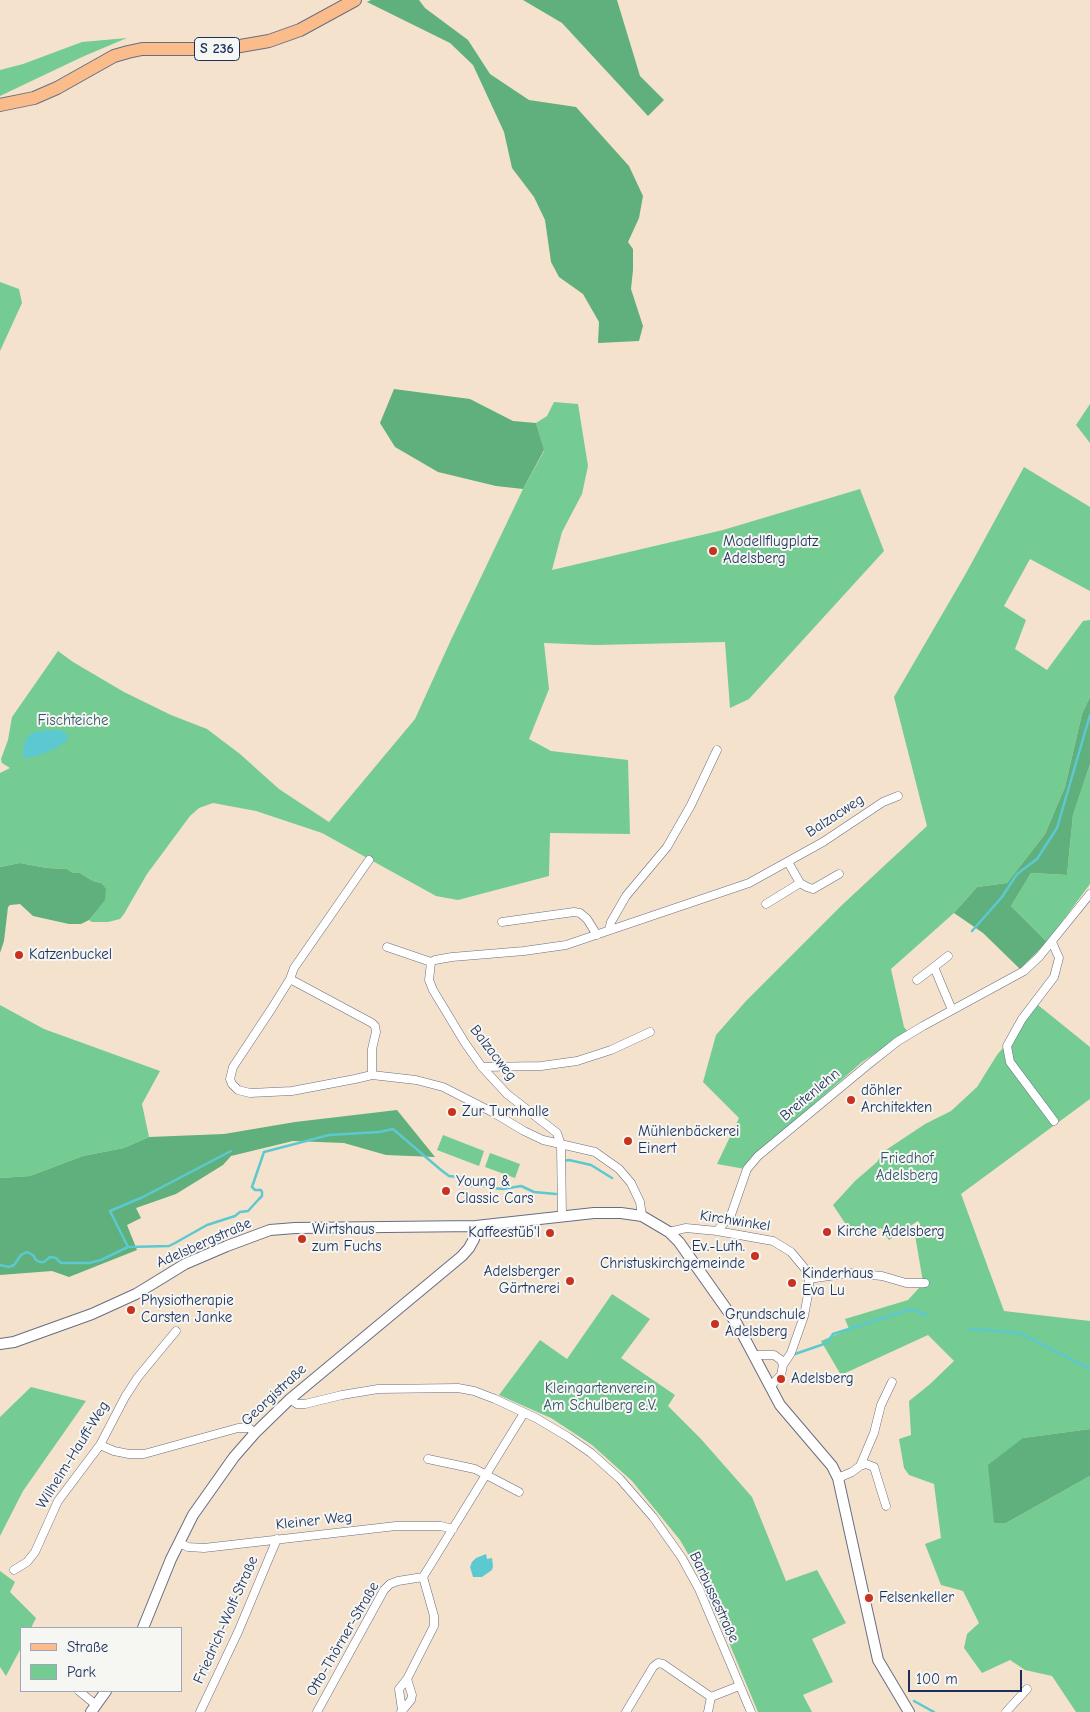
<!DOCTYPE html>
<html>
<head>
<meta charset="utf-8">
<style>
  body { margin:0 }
  #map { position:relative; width:1090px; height:1712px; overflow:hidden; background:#f5e2cc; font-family:"Comic Neue",sans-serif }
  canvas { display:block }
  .legend { position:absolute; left:20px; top:1627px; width:162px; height:65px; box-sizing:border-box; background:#f6f6f2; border:1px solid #9ea6b7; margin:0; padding:6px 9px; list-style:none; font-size:15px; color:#1b2f5e }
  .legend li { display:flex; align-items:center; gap:10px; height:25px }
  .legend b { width:25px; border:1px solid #9ea6b7 }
  .scale { position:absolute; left:908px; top:1670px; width:114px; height:22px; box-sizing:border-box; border:2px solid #1b2f5e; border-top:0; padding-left:6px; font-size:15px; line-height:18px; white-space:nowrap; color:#1b2f5e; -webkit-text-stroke:4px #f6f6f2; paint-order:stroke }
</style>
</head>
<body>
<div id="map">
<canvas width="1090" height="1712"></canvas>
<ul class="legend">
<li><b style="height:6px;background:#f9bc8a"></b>Straße</li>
<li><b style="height:14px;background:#74cc92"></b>Park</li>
</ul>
<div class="scale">100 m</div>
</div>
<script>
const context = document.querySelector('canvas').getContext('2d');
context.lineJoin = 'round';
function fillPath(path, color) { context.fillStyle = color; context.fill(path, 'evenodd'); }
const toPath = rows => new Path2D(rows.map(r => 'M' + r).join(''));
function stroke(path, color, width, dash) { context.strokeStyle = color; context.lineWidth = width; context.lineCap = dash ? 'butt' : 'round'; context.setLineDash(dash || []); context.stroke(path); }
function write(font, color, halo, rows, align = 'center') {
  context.font = font + ' "Comic Neue",sans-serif'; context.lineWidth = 4; context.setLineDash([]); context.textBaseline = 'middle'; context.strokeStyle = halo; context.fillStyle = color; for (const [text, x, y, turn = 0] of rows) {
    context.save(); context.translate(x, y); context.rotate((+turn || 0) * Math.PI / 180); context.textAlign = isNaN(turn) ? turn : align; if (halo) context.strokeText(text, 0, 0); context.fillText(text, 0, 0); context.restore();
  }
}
fillPath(toPath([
  [127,38,82,57,0,96,0,70,23,64,82,42],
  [0,282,19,289,22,303,0,351],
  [554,402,578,404,588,466,582,494,562,532,552,570,723,530,860,489,884,551,749,699,730,708,725,642,596,645,544,643,549,689,529,739,551,751,628,760,630,834,550,833,549,876,458,900,436,896,322,833,256,811,213,803,199,808,190,816,147,874,124,914,120,919,108,922,92,922,89,920,95,912,101,883,93,881,80,873,73,873,67,869,47,868,20,863,0,867,0,773,10,768,2,763,1,759,8,740,12,717,58,651,73,662,124,692,171,715,207,729,240,754,279,789,329,822,415,719,450,642,523,489,544,451,536,423,547,416],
  [1090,404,1090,443,1076,425],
  [1024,467,1090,507,1090,591,1030,559,1004,606,1026,620,1015,649,1047,670,1083,621,1090,620,1090,697,1082,714,1065,787,1045,834,1007,883,977,887,954,913,891,969,904,1027,908,1032,862,1062,757,1154,745,1169,717,1164,739,1118,703,1082,716,1035,746,1001,842,905,927,826,894,697,965,575],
  [1090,764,1090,884,1047,942,1011,906,1031,873,1067,875,1073,815],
  [0,1005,44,1029,160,1071,142,1104,149,1137,124,1148,83,1156,30,1176,0,1178],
  [1038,1005,1090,1047,1090,1099,961,1194,1004,1311,1090,1321,1090,1429,1023,1438,1006,1523,1090,1476,1090,1712,1076,1712,1052,1676,1025,1670,1010,1660,982,1673,964,1648,967,1634,979,1623,963,1591,941,1585,925,1544,941,1538,934,1484,909,1475,904,1468,899,1439,911,1435,909,1401,929,1385,954,1361,928,1335,841,1375,821,1341,849,1329,845,1319,908,1300,919,1288,924,1288,915,1235,920,1224,918,1221,889,1240,881,1228,853,1235,833,1205,855,1181,877,1162,883,1152,925,1124,951,1111,977,1087,997,1055],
  [443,1135,484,1151,479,1166,437,1150],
  [490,1153,520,1164,515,1178,485,1167],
  [612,1294,650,1319,621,1358,675,1395,668,1406,701,1439,752,1497,786,1581,817,1570,846,1623,812,1639,833,1682,803,1695,812,1712,758,1712,702,1578,680,1540,632,1481,592,1445,551,1418,499,1395,540,1340,567,1359],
  [31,1387,86,1401,23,1491,0,1536,0,1417],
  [0,1571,15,1582,10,1592,36,1618,31,1628,21,1628,21,1648,6,1676,0,1667]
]), '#74cc92');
fillPath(toPath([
  [371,0,419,0,425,8,468,40,490,74,529,100,576,107,629,166,643,196,639,218,628,242,633,249,633,270,631,289,643,326,639,341,598,343,599,322,583,294,559,277,551,262,545,220,534,197,512,168,504,132,473,65,450,43,367,2],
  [523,0,617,0,640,76,664,100,648,116,562,23],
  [394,389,470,399,513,421,536,423,544,450,523,489,496,486,438,472,395,447,380,423],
  [1090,697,1090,764,1073,815,1067,875,1031,873,1011,906,1047,942,1020,969,983,933,954,913,977,887,1007,883,1045,834,1065,787,1082,714],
  [20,863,47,868,67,869,73,873,80,873,93,881,101,883,106,889,105,900,89,920,81,924,69,924,33,916,20,904,10,905,8,907,4,941,0,953,0,867],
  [397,1110,435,1157,386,1155,344,1143,293,1141,231,1156,223,1165,176,1194,136,1208,141,1218,127,1225,137,1250,69,1277,52,1271,0,1275,0,1178,30,1176,83,1156,124,1148,149,1137,224,1134,295,1122],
  [1090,1429,1090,1476,1006,1523,994,1523,988,1465,1023,1438]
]), '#5fb07c');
fillPath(toPath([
  [48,730,58,730,66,733,68,736,67,740,57,748,37,756,24,758,23,757,24,743,31,733],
  [486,1554,487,1559,492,1558,493,1566,492,1570,482,1577,473,1577,470,1567,472,1562,476,1558]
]), '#5cc9d0');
stroke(toPath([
  [972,931,1002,897,1017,874,1037,859,1057,828,1090,715],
  [563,1161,569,1160,591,1165,612,1178],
  [128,1247,110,1211,143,1197,231,1151],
  [0,1265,9,1267,14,1265,21,1255,27,1252,33,1255,36,1260,40,1262,44,1262,50,1257,56,1258,61,1263,89,1263,101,1260,128,1247,169,1246,175,1243,207,1225,235,1216,240,1212,248,1211,259,1199,262,1196,262,1192,261,1190,255,1190,252,1187,264,1152,329,1135,379,1132,393,1129,441,1170,449,1176,459,1177,464,1179,468,1186,484,1186,492,1188,503,1189,521,1186,534,1192,556,1194],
  [970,1329,1020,1333,1090,1369],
  [795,1354,827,1343,833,1334,911,1309,926,1315],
  [914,1701,934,1712]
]), '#5cc9d0', 2.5);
const minor = toPath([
  [369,860,294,968,290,979,272,1008,233,1067,230,1079,232,1084,238,1090,250,1093,292,1091,355,1079,372,1075],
  [800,883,807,887,813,889,839,874],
  [766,904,800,883,788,862],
  [502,922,574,912,580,913,587,919,597,935],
  [609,930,611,922,626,896,667,847,691,805,717,750],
  [1052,942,1059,958,1054,977,1022,1019,1007,1046,1010,1062,1054,1121],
  [387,947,431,962],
  [948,956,934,967,952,1010],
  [290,979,372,1023,375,1026,376,1032,372,1049,372,1075,416,1080,443,1087,494,1113,524,1131,543,1140,595,1152,619,1169,631,1183,640,1202,642,1216],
  [917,980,934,967],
  [482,1067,541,1066,577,1061,611,1050,650,1032],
  [562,1216,561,1145,557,1133,507,1094,482,1067,465,1043,433,990,429,980,431,962,435,960,452,957,524,951,566,945,749,883,823,842,883,802,898,796],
  [717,1231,731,1215,747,1169,758,1156,869,1064,898,1041,923,1026,1024,971,1039,957,1090,894],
  [669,1232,686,1228,717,1231,773,1241,791,1252,806,1270,809,1279,809,1289,804,1316,791,1353,783,1365,781,1375,770,1387],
  [809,1279,849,1273,882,1276,906,1283,925,1283],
  [753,1355,774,1355,781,1360,783,1365],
  [290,1399,297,1404,305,1404,342,1395,378,1389,458,1388,474,1391,495,1399,536,1418,568,1437,591,1453,620,1479,653,1517,682,1558,699,1589,751,1712],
  [100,1445,114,1451,129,1454,144,1454,238,1428,249,1428,255,1433],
  [428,1459,475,1469,519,1492],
  [860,1466,866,1464,874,1467,886,1506],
  [838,1478,852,1472,860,1466,874,1433,881,1405,892,1382],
  [179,1543,188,1547,204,1548,396,1526,441,1526,453,1529],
  [14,1570,27,1562,35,1552,58,1501,100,1445,125,1397,138,1377,176,1331],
  [79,1691,96,1705],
  [402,1710,399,1689,407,1679,434,1626,434,1616,423,1577],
  [200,1712,238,1632,277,1539],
  [317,1712,384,1590,390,1584,398,1581,423,1577,524,1413],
  [401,1712,411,1700,412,1695,407,1679],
  [626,1712,653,1667,658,1663,663,1664,711,1697,739,1686],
  [708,1712,711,1697],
  [1006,1712,1027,1689]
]);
const tertiary = toPath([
  [0,1344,14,1342,92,1314,136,1294,185,1264,227,1246,270,1230,295,1228,476,1226,594,1213,621,1213,642,1216,669,1232,679,1242,737,1324,780,1405,832,1466,838,1478,878,1660,909,1712],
  [143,1628,171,1559,193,1515,234,1457,255,1433,290,1399,462,1256,469,1248,474,1239,476,1226],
  [91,1712,106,1691]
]);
const primary = toPath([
  [0,105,34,98,57,88,114,56,128,52,142,49,223,49,269,41,300,30,355,0]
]);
stroke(minor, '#676e84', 9);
stroke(tertiary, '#676e84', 12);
stroke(primary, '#676e84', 14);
stroke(minor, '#fff', 8);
stroke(tertiary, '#fff', 10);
stroke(primary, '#f9bc8a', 12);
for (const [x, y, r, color] of [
  [713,551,5,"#c8321e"],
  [19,955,5,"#c8321e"],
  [851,1100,5,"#c8321e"],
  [452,1112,5,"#c8321e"],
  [628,1141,5,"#c8321e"],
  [446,1191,5,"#c8321e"],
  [827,1232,5,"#c8321e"],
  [550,1233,5,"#c8321e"],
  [302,1239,5,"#c8321e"],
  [755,1256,5,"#c8321e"],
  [570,1281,5,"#c8321e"],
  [792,1283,5,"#c8321e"],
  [131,1310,5,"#c8321e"],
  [715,1324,5,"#c8321e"],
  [781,1379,5,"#c8321e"],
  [869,1598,5,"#c8321e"]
]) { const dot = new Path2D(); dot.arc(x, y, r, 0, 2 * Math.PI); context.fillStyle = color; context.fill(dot); stroke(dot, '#f6f6f2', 2); }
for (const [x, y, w] of [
  [217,49,45]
]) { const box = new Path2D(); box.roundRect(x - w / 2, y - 11.5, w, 23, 4); context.fillStyle = '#f6f6f2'; context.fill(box); stroke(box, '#1b2f5e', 1); }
write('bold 14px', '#1b2f5e', null, [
  ["S 236",217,49]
]);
write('15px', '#1b2f5e', '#f6f6f2', [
  ["Modellflugplatz",723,542],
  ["Adelsberg",723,559],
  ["Katzenbuckel",29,955],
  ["döhler",861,1091],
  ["Architekten",861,1108],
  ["Zur Turnhalle",462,1112],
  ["Mühlenbäckerei",638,1132],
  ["Einert",638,1149],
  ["Young &",456,1182],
  ["Classic Cars",456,1199],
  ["Wirtshaus",312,1230],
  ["zum Fuchs",312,1247],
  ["Kirche Adelsberg",837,1232],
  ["Kaffeestüb'l",540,1233,"right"],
  ["Ev.-Luth.",745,1247,"right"],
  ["Christuskirchgemeinde",745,1264,"right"],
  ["Adelsberger",560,1272,"right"],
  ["Gärtnerei",560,1289,"right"],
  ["Kinderhaus",802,1274],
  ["Eva Lu",802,1291],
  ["Physiotherapie",141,1301],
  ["Carsten Janke",141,1318],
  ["Grundschule",725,1315],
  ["Adelsberg",725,1332],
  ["Adelsberg",791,1379],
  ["Felsenkeller",879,1598]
], 'left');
write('15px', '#31566b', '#f6f6f2', [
  ["Fischteiche",73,721],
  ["Friedhof",907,1159],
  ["Adelsberg",907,1176],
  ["Kleingartenverein",600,1389],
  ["Am Schulberg e.V.",600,1406]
]);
write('15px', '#1b2f5e', '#f6f6f2', [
  ["Balzacweg",835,816,-33],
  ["Balzacweg",493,1053,52],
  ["Breitenlehn",810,1095,-40],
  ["Kirchwinkel",735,1221,9],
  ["Adelsbergstraße",204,1243,-24],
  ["Georgistraße",274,1395,-43],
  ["Wilhelm-Hauff-Weg",73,1455,-58],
  ["Kleiner Weg",314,1521,-6],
  ["Barbussestraße",714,1597,65],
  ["Friedrich-Wolf-Straße",226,1620,-66],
  ["Otto-Thörner-Straße",343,1639,-60]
]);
</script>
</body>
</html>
